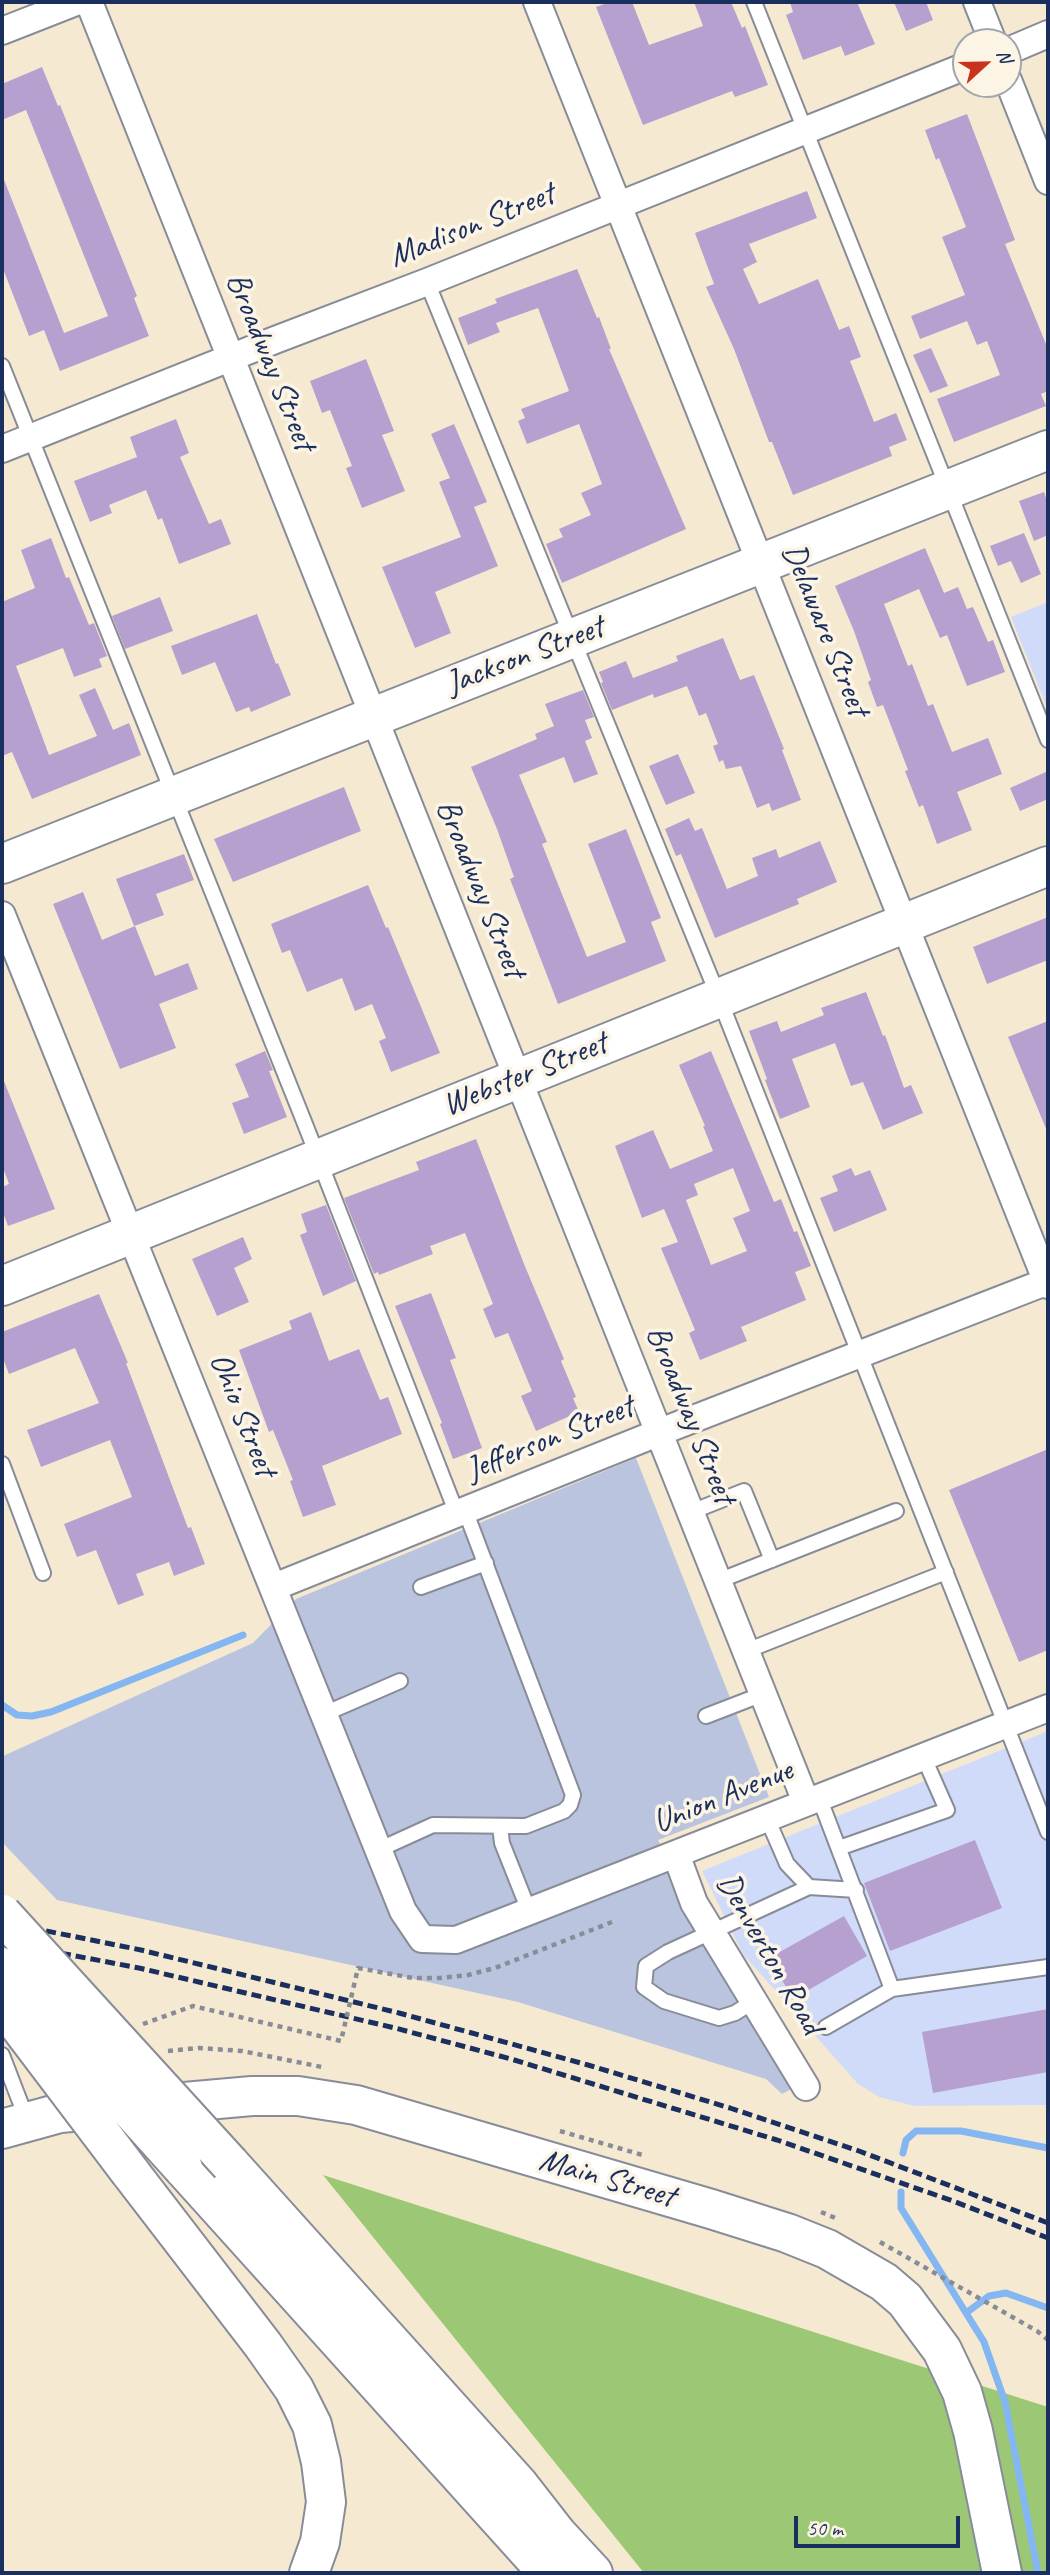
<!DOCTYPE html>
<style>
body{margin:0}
#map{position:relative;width:1050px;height:2575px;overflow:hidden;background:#f5ead1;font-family:Caveat,sans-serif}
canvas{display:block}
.frame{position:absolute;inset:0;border:4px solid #1b2f5e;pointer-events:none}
.north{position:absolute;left:952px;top:28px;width:70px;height:70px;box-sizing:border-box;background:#fcf5e5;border:2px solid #a2a6af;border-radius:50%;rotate:68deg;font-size:19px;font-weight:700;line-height:28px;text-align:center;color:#1b2f5e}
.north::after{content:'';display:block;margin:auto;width:24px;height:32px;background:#c8321e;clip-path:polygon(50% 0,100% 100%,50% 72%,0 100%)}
.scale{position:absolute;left:794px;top:2516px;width:166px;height:32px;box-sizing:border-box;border:4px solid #1b2f5e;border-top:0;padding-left:9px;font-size:21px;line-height:24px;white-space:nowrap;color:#1b2f5e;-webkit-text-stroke:5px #fcf5e5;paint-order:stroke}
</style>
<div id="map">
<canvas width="1050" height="2575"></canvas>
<div class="frame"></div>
<div class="north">N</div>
<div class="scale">50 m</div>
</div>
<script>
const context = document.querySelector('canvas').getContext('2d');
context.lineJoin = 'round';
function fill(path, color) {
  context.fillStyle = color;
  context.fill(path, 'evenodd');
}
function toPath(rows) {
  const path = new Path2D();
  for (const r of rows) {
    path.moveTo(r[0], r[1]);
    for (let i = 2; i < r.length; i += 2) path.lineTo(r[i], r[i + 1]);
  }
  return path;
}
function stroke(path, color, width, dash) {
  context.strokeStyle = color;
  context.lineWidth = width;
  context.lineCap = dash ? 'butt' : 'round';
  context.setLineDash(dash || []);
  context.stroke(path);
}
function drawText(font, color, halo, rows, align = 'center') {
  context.font = font + ' Caveat,sans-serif';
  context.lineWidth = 7;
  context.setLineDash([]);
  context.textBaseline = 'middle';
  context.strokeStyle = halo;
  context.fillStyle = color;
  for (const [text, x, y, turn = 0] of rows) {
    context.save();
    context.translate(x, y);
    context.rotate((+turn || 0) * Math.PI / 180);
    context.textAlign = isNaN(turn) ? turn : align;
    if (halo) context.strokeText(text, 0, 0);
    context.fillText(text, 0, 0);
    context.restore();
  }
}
const built = toPath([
 [1048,602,1048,710,1011,617],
 [1048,1731,1048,2105,915,2106,879,2097,858,2084,743,1954,702,1871]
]);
const industrial = toPath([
 [636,1458,769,1797,658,1840,691,1910,806,2081,782,2094,766,2079,518,2002,57,1900,2,1842,3,1756,253,1643,296,1599]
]);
const green = toPath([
 [323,2175,1048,2407,1048,2573,644,2573]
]);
const stream = toPath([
 [2,1705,17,1715,32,1716,51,1712,243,1635],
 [903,2153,906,2140,916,2131,961,2131,1048,2148],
 [901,2192,901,2208,984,2342,1005,2402,1038,2573],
 [966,2313,989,2296,1006,2293,1048,2308]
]);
const building = toPath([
 [610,2,632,2,649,45,703,26,694,2,731,2,742,28,745,26,768,85,735,97,732,91,643,125,596,7],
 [790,2,857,2,875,44,845,56,841,46,803,60,786,15,793,12],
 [894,2,926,2,933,20,906,31],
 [42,67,58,106,60,105,137,296,134,298,149,336,60,371,44,330,29,336,2,266,3,177,64,333,108,316,26,110,2,120,2,84],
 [967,114,1015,240,1005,244,1048,349,1048,391,1041,394,1046,406,954,442,937,399,1000,375,987,341,977,345,967,321,920,339,911,316,965,295,942,237,966,227,939,158,936,160,925,130],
 [807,191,817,218,749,244,757,262,743,269,759,304,818,279,839,330,849,326,861,357,850,361,874,422,896,413,907,440,889,447,892,456,793,495,772,442,769,442,734,349,706,287,714,284,695,233],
 [577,269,597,318,599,317,611,349,609,349,686,529,562,583,546,544,563,537,559,529,591,515,581,493,602,484,579,424,527,444,518,421,525,418,521,409,569,391,538,308,496,323,500,332,468,345,458,318,497,303,495,299],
 [931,348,948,386,930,393,913,355],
 [366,359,394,431,382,435,405,491,362,508,346,468,352,466,330,410,322,413,310,381],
 [176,419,189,453,180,457,209,524,221,519,231,544,179,564,162,518,158,520,146,490,109,505,112,513,90,522,74,481,137,457,130,437],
 [454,424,487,502,474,507,498,566,435,592,451,633,415,648,382,567,461,537,439,482,450,478,431,434],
 [1044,492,1048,504,1048,535,1034,541,1019,501],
 [1024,533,1041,574,1021,583,1011,561,998,566,990,546],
 [51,538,66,578,69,577,89,625,94,623,107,656,99,659,102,667,74,677,63,648,16,666,49,755,97,736,79,695,95,688,113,730,129,723,141,755,32,799,12,752,2,756,2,602,35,588,21,550],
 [925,548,944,593,958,587,967,609,973,607,988,642,993,640,1005,672,967,686,947,635,940,638,919,589,884,604,908,666,912,664,928,706,933,704,952,752,988,738,1002,774,957,792,972,830,937,844,923,805,919,807,905,771,908,770,883,705,877,707,868,682,871,680,854,631,835,586],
 [160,597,173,631,125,649,112,616],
 [257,614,276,664,278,663,291,695,251,712,249,707,236,712,215,662,182,675,171,646],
 [723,638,740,680,754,675,784,749,782,750,801,800,772,811,769,803,757,808,741,766,726,769,723,760,719,762,713,746,718,744,706,713,699,716,687,686,654,698,653,694,612,710,601,683,603,682,599,672,626,661,633,678,678,661,676,656],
 [583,690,594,717,585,720,592,738,585,741,598,774,574,783,564,757,519,775,547,842,542,844,587,957,626,942,588,844,626,829,661,918,651,922,666,961,558,1004,510,879,514,877,497,829,471,767,537,739,535,734,554,726,545,704],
 [678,754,695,793,666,805,649,766],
 [1048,771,1048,799,1020,811,1010,788],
 [344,787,361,831,233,882,214,839],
 [689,818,695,831,702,828,727,889,758,876,752,858,776,849,779,858,820,841,837,882,797,899,799,904,715,938,681,854,676,856,665,829],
 [184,854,194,880,156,894,164,915,134,926,116,879],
 [368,885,386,928,388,927,440,1053,391,1072,379,1041,386,1038,372,1004,355,1011,342,978,307,992,290,950,282,953,271,924],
 [83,892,102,940,135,926,155,976,188,963,198,989,159,1004,176,1048,120,1069,53,904],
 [1048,917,1048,960,987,984,973,947],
 [866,992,883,1036,885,1035,904,1088,911,1085,923,1113,883,1130,863,1082,851,1086,835,1043,792,1059,810,1107,780,1119,765,1080,767,1079,749,1031,777,1021,781,1032,824,1015,821,1008],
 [1048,1021,1048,1131,1047,1131,1008,1037],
 [265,1051,273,1070,269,1071,287,1117,244,1134,232,1103,249,1097,235,1064],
 [711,1051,774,1202,781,1199,794,1232,797,1231,811,1266,795,1272,806,1300,741,1327,747,1341,700,1360,689,1333,695,1330,661,1248,678,1242,664,1209,642,1218,615,1146,653,1130,670,1169,713,1151,703,1126,705,1126,679,1065],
 [733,1168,750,1211,733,1218,747,1251,711,1265,686,1200,698,1195,694,1184],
 [2,1076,55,1209,8,1226,2,1210,2,1187,9,1184,2,1165],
 [476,1139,524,1264,564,1359,561,1361,576,1397,573,1398,579,1412,536,1431,521,1396,532,1391,508,1333,495,1338,483,1309,493,1304,465,1233,430,1246,433,1254,379,1275,378,1272,374,1274,344,1198,419,1170,416,1162],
 [851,1168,855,1176,870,1170,887,1210,834,1232,820,1198,838,1191,832,1176],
 [326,1205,356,1281,323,1296,300,1235,307,1232,301,1214],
 [243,1237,252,1259,234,1268,249,1302,217,1316,192,1259],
 [431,1293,456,1358,450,1360,482,1448,453,1459,440,1424,442,1423,395,1306],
 [99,1294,128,1363,126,1363,188,1528,191,1527,205,1564,174,1576,169,1562,136,1574,144,1595,118,1605,96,1550,77,1557,64,1524,132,1497,110,1440,41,1467,27,1430,99,1403,75,1348,9,1374,2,1356,2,1332],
 [311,1312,329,1361,359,1349,380,1400,388,1397,402,1434,322,1466,336,1505,303,1517,290,1481,293,1480,273,1430,269,1432,239,1350,292,1329,289,1321],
 [1048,1449,1048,1650,1019,1662,949,1490],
 [975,1840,1002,1908,890,1951,864,1883],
 [844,1916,867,1956,793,1999,769,1958],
 [1048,2009,1048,2072,933,2093,922,2032]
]);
const path = toPath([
 [168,2051,199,2048,242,2051,322,2067],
 [560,2131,646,2156],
 [821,2212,838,2219],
 [880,2242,1037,2331,1048,2340]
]);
const lane = toPath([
 [754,2,1048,740],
 [427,282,719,998,1048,1832],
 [2,366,305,1124,457,1514],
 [2,1464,43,1573],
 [691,1512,744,1491,772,1560],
 [718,1581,896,1511],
 [421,1587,486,1563],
 [746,1651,946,1572],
 [324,1714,400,1681],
 [706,1716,763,1694],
 [819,1797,892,1989,1048,1967],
 [767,1818,787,1864,809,1887],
 [500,1826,502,1843,529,1911],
 [839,1848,947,1810,924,1758],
 [378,1850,433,1825,526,1826,564,1811,570,1805,573,1795,465,1510],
 [754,2001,735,2013,719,2018,664,2001,644,1987,646,1966,668,1952,809,1887,856,1890],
 [826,2027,892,1989],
 [2,2055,27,2120]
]);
const street = toPath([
 [89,2,806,1802],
 [537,2,1048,1285],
 [977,2,993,42],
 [2,31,76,2],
 [1008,51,1048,34],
 [1008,80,1048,181],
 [2,449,275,340,427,282,966,66],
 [2,915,403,1911,422,1939,456,1940,1048,1708],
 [274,1587,660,1432,1048,1281],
 [676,1854,694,1903,806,2087]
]);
const secondary = toPath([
 [2,864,1048,450],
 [2,1286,1048,866],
 [2,2129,60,2113,252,2096,298,2096,356,2105,711,2209,787,2233,827,2249,884,2282,905,2300,942,2350,962,2392,973,2431,1002,2573]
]);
const highway = toPath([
 [230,2164,518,2484,557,2534,593,2573],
 [183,2168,548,2573],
 [130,2172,263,2345,294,2389,312,2425,321,2462,326,2502,320,2542,309,2573]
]);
const rail = toPath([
 [2,1922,141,1950,399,2013,588,2065,730,2108,859,2151,1048,2223],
 [2,1942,139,1968,395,2028,511,2059,777,2140,953,2201,1048,2238]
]);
const pathBridge = toPath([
 [143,2024,193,2006,341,2041,358,1968,413,1978,440,1978,468,1975,495,1968,612,1922]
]);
const highwayBridge = toPath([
 [2,1914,230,2164],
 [2,1967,183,2168],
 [2,2003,130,2172]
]);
const streetNames = [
 ["Madison Street",472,226,-22],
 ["Broadway Street",270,362,68],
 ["Delaware Street",825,630,68],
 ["Jackson Street",525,656,-21],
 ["Broadway Street",480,889,68],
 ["Webster Street",525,1075,-22],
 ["Ohio Street",242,1415,68],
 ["Broadway Street",690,1415,68],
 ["Jefferson Street",550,1439,-22],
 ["Union Avenue",723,1797,-22],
 ["Denverton Road",769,1954,60],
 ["Main Street",607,2179,16]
];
fill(built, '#d0daf9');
fill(industrial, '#bac4de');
fill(green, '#9cc875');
stroke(stream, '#84b6f1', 7);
fill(building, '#b5a0d0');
stroke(lane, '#888c98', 18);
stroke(street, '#888c98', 30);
stroke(secondary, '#888c98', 42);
stroke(highway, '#888c98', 42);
stroke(path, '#888c98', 4.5, [5, 5]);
stroke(lane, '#fff', 14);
stroke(street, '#fff', 26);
stroke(secondary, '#fff', 38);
stroke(highway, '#fff', 38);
stroke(rail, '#1b2f5e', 5, [10, 5]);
stroke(highwayBridge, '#888c98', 42, []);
stroke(pathBridge, '#888c98', 4.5, [5, 5]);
stroke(highwayBridge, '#fff', 38);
drawText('33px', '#1b2f5e', '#fcf5e5', streetNames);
</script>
